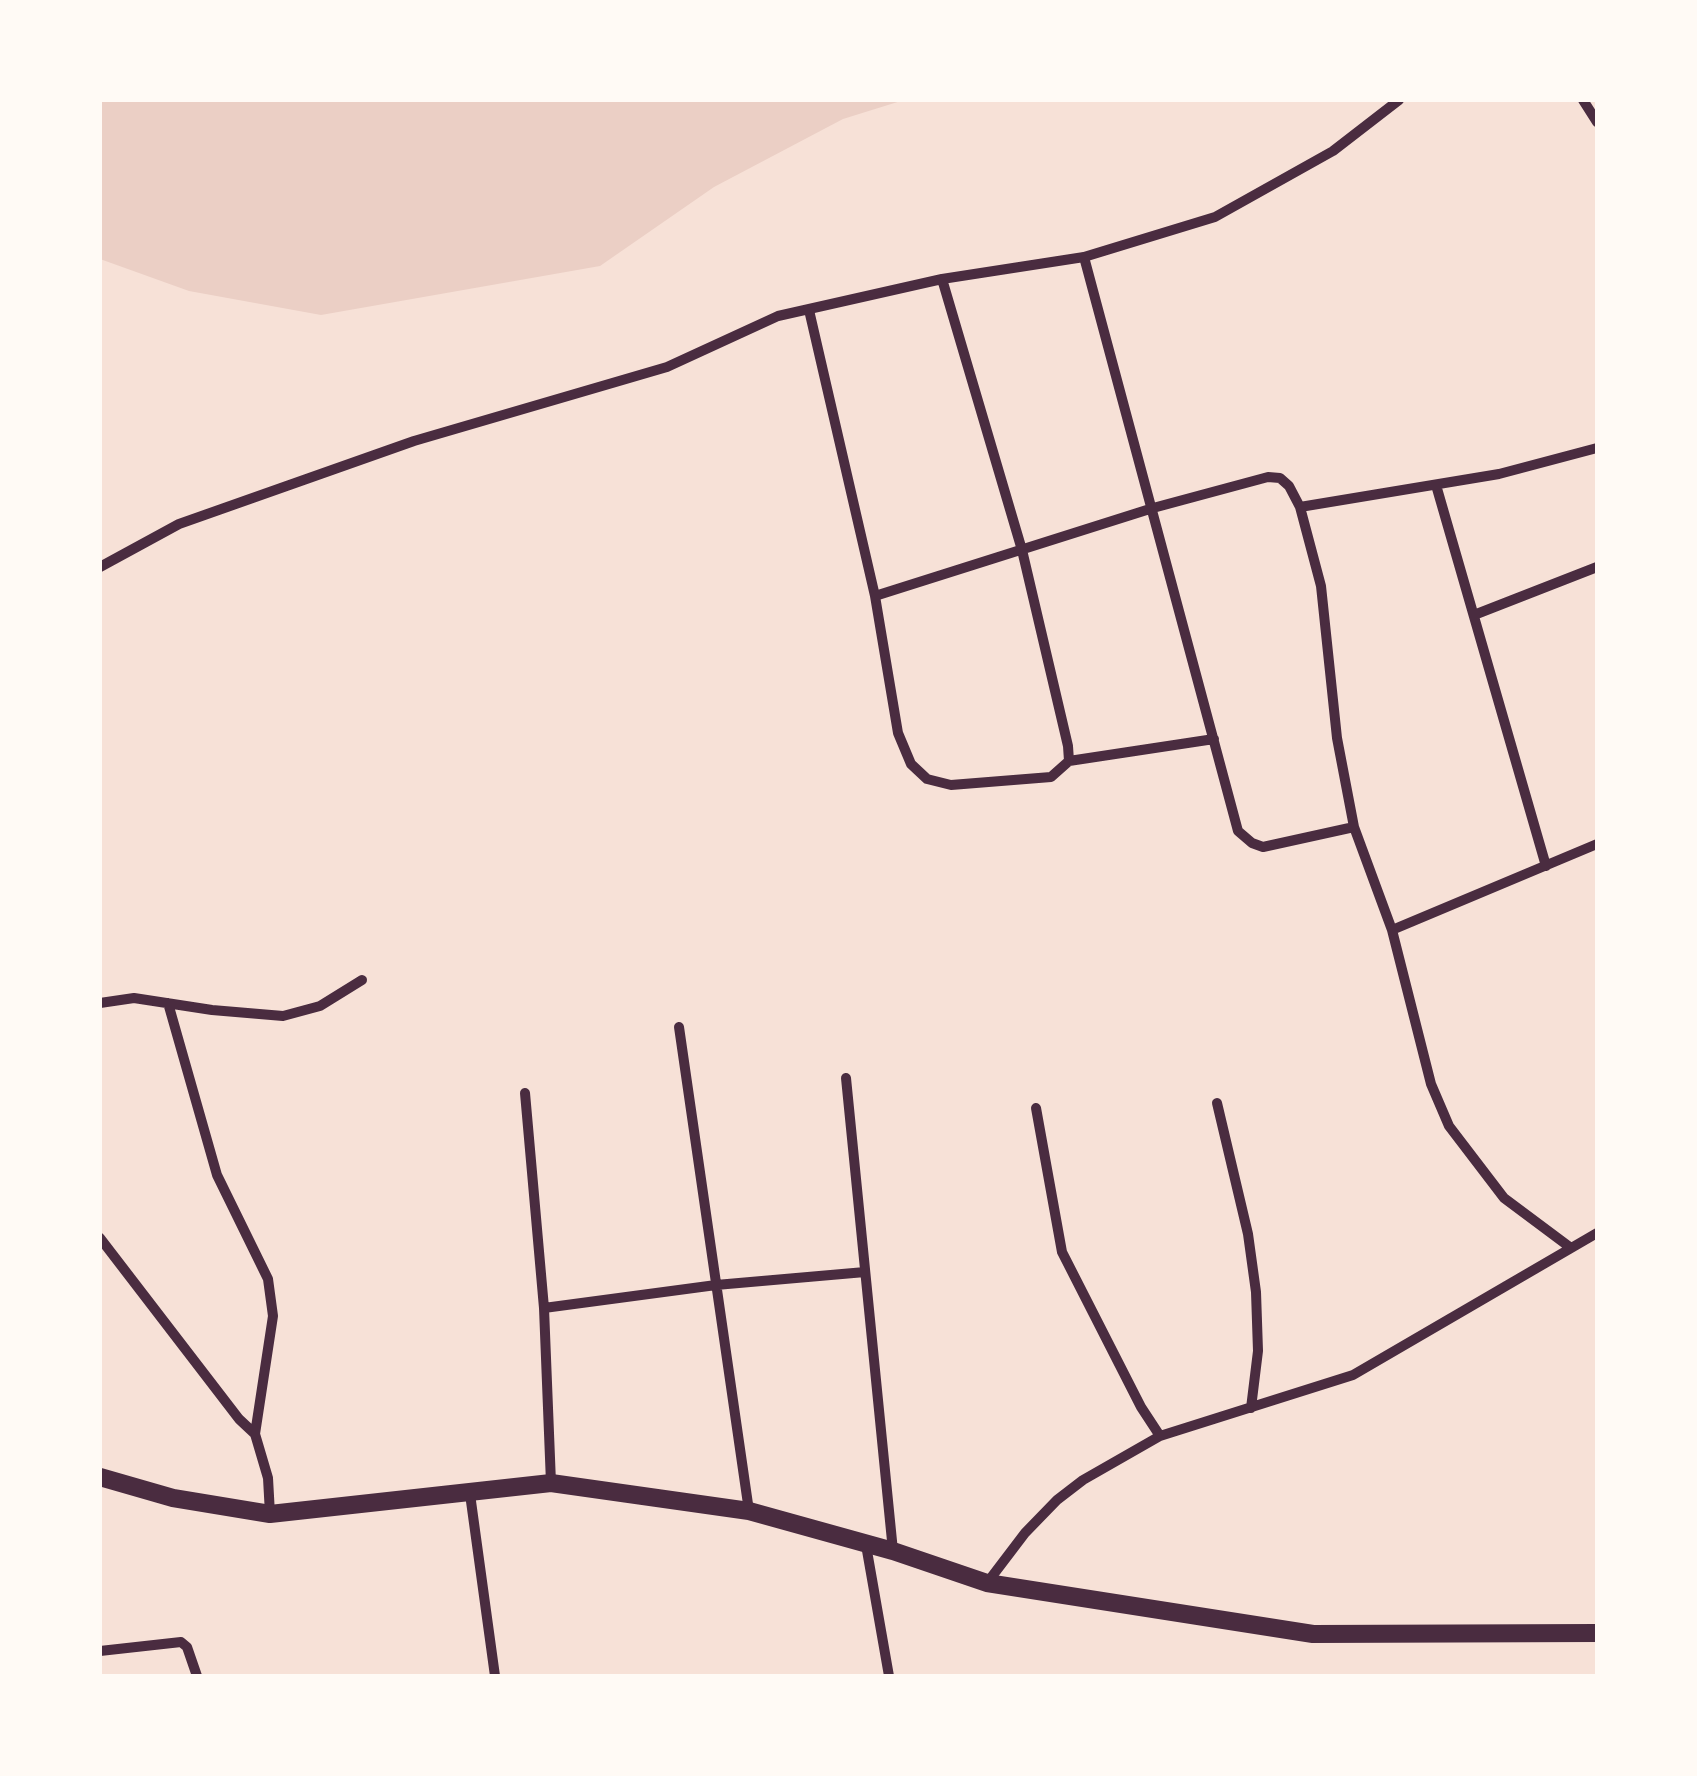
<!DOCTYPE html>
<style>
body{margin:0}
#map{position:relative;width:1697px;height:1776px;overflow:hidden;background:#f7e1d7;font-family:"Titillium Web",sans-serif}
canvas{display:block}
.frame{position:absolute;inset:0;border:102px solid #fffaf5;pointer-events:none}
</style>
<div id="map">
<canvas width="1697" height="1776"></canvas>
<div class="frame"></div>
</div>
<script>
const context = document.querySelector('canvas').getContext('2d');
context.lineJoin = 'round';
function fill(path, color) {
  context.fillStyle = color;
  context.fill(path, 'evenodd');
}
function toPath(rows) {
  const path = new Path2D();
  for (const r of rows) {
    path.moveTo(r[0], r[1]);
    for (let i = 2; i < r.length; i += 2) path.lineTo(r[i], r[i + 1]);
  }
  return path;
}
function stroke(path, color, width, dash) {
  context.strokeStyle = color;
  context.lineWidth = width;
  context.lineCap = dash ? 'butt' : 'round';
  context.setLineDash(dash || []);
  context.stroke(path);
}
const green = toPath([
 [100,100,904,100,843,119,714,187,600,266,321,315,189,291,100,259]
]);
const minor = toPath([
 [1583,100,1597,122],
 [1084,257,1238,831,1252,843,1263,847,1354,827],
 [809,310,875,596,898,733,911,764,927,779,951,785,1051,777,1069,761,1068,746,1022,550,942,279],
 [1436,485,1546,866],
 [1300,507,1499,474,1597,448],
 [100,567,179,524,414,441,667,367,778,316,942,279,1084,257,1215,217,1333,151,1399,100],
 [875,596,1153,508,1268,477,1280,478,1289,486,1300,507,1321,586,1337,738,1354,827,1392,930,1431,1084,1449,1126,1504,1198,1571,1248],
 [1474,615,1597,567],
 [1069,761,1214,739],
 [1392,930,1597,844],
 [100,1003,134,998,212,1010,283,1016,320,1006,362,980],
 [168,1003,217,1175,268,1279,273,1316,255,1434],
 [679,1027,749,1511],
 [846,1078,893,1551],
 [525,1093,544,1308,551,1483],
 [1217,1103,1248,1234,1256,1292,1258,1351,1251,1408],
 [1036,1108,1062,1252,1141,1407,1160,1436],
 [100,1238,239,1419,255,1434,268,1478,270,1514],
 [544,1308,716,1285,865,1272],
 [470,1494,495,1676],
 [866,1545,889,1676],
 [987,1583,1025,1533,1057,1500,1083,1480,1160,1436,1353,1375,1597,1233],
 [100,1651,181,1642,187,1647,197,1676]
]);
const tertiary = toPath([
 [100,1477,173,1498,270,1514,551,1483,749,1511,893,1551,987,1583,1313,1634,1597,1633]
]);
fill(green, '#ebcfc5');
stroke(minor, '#4a2c40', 10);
stroke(tertiary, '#4a2c40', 18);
</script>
